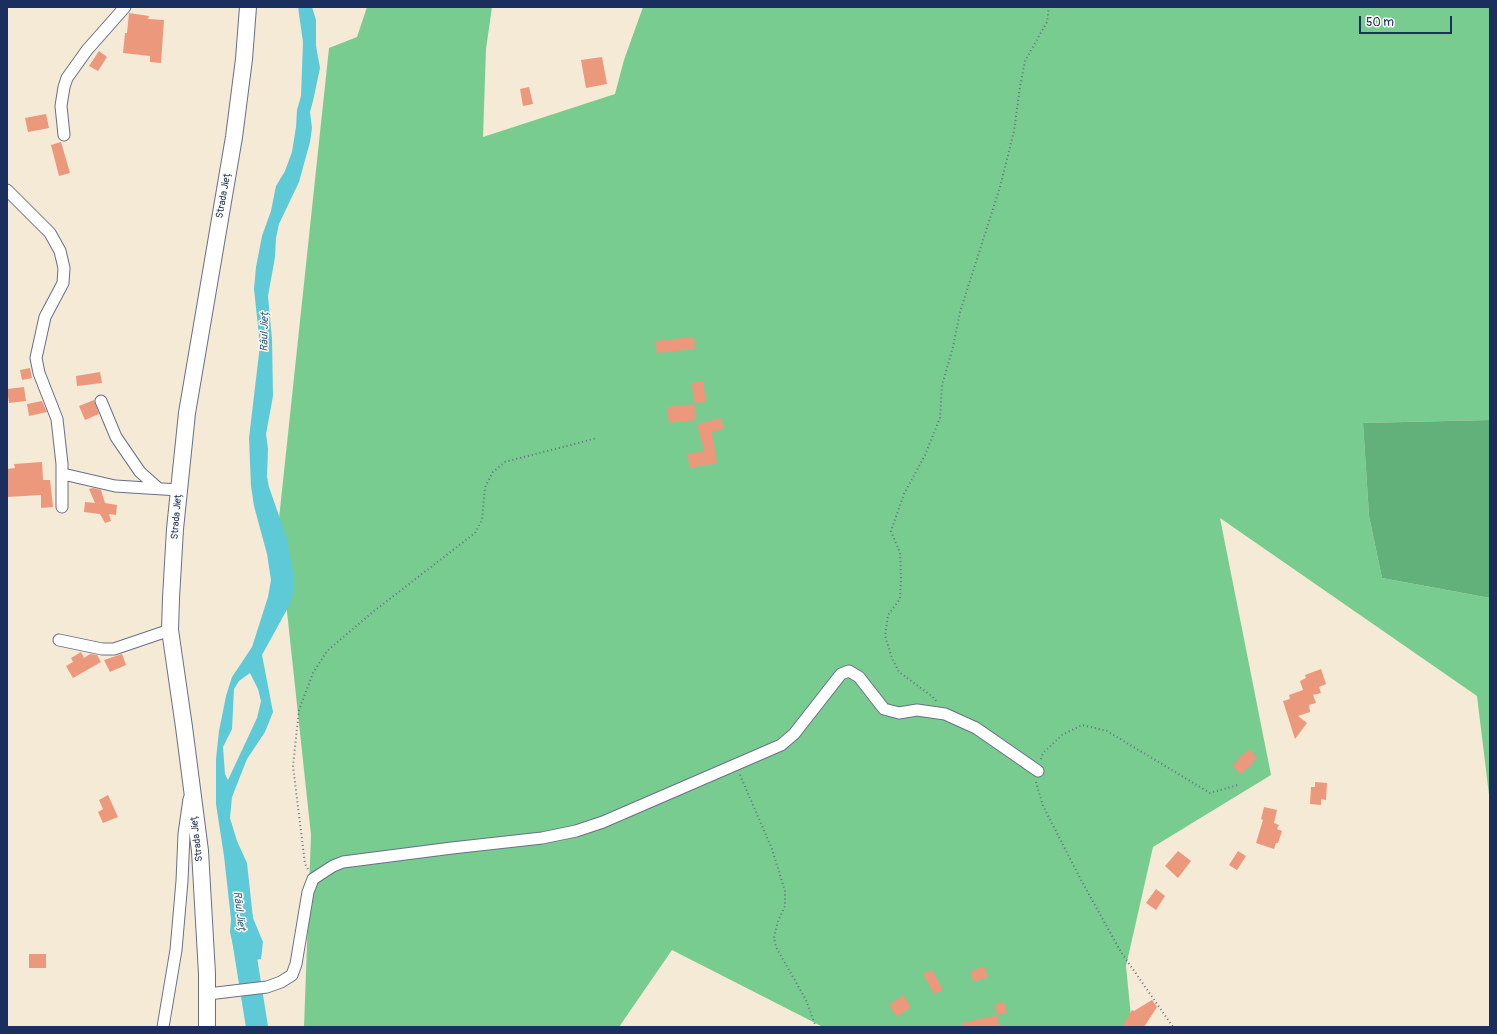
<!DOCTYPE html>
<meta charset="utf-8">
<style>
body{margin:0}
#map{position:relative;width:1497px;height:1034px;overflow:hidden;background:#f5ead5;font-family:Pangolin,sans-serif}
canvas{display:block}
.frame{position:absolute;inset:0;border:8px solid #1b2f5e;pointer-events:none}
.scale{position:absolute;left:1359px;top:16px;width:93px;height:18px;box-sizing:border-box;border:2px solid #1b2f5e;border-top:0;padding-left:5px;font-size:12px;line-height:14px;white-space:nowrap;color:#1b2f5e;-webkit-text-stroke:3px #fdfcf7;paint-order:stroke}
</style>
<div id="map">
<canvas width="1497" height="1034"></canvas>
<div class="frame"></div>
<div class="scale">50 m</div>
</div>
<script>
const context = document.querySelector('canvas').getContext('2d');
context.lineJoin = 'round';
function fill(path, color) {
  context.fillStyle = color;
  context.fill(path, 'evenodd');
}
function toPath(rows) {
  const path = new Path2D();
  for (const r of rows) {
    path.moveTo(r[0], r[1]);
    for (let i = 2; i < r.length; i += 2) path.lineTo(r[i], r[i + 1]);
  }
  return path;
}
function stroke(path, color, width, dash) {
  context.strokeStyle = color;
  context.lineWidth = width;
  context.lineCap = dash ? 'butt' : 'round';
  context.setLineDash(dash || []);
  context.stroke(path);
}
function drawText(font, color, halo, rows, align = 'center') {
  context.font = font + ' Pangolin,sans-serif';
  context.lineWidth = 3;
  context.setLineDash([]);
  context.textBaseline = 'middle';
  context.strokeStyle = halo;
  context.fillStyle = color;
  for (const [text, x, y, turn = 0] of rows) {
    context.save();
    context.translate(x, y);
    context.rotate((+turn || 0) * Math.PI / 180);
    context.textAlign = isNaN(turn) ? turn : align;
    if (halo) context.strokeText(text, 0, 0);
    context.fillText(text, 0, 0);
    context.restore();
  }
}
const green = toPath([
 [367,7,492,7,486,49,483,137,615,94,624,60,643,7,1490,7,1490,420,1363,423,1369,516,1382,578,1490,598,1490,803,1477,696,1220,518,1271,775,1153,847,1126,966,1132,1027,823,1027,672,950,619,1027,304,1027,311,835,278,528,329,48,357,37]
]);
const forest = toPath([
 [1490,420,1490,598,1382,578,1369,516,1363,423]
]);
const water = toPath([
 [298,7,312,7,316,20,316,46,320,68,313,101,310,112,312,128,310,142,299,182,279,224,276,238,275,257,268,296,272,339,273,396,266,434,268,449,267,477,269,487,287,539,294,578,293,592,290,604,262,655,273,712,265,732,247,759,232,797,230,818,237,841,247,863,253,918,263,942,261,959,237,963,230,932,231,919,224,856,216,804,216,759,219,731,226,696,232,677,252,647,268,597,271,580,267,554,254,506,251,486,249,438,260,345,254,289,256,267,262,236,271,211,276,186,285,171,292,152,296,127,297,110,301,96,303,42],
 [250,673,258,689,261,701,257,718,228,780,225,774,223,747,232,729,234,689,239,681]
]);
const river = toPath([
 [242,933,257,1027]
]);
const building = toPath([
 [129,13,149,16,148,19,164,20,161,63,150,62,150,56,123,53,125,33,127,33],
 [99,51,107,57,98,71,89,66],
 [602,57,607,84,586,88,581,60],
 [529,87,533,104,523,106,520,89],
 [46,114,49,128,28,132,25,118],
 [61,142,70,173,59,176,51,145],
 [694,337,695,349,657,353,655,341],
 [30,368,32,378,22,380,20,370],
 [100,372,102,383,77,386,76,376],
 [703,381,706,402,695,403,691,383],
 [24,387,26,401,9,403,7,389],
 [94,400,99,414,85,420,79,406],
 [42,401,47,412,29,416,27,404],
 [694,404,696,420,669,423,667,407],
 [721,418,724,429,712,432,717,463,690,468,687,454,704,451,697,424],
 [42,462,43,480,50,480,53,507,41,508,41,495,7,497,7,469,15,468,14,464],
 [93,488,101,490,105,503,117,505,116,515,109,514,111,521,105,523,100,514,84,512,85,502,95,503,89,489],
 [81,652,84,658,90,654,97,655,101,662,73,678,66,666,73,662,71,658],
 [122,654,126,665,110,672,104,660],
 [1321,669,1326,684,1319,687,1321,693,1313,695,1316,703,1309,705,1310,712,1298,716,1307,723,1295,739,1283,701,1290,699,1289,695,1303,690,1300,681,1306,678,1305,675],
 [1250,749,1257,758,1252,762,1253,764,1240,774,1232,765,1238,761,1237,759],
 [1315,782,1327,783,1326,800,1321,799,1321,805,1310,804,1311,787,1315,787],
 [108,795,118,817,103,823,98,812,103,809,99,800],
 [1264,807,1277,810,1274,823,1279,825,1277,829,1282,831,1278,843,1276,843,1274,849,1256,843,1263,820,1261,819],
 [1178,851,1191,861,1178,878,1165,866],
 [1238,851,1246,856,1237,870,1229,865],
 [1156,889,1165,896,1156,910,1146,903],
 [29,954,46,954,46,968,29,968],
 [984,966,988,977,974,982,970,972],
 [932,970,943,990,934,994,923,974],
 [903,995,911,1007,897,1017,889,1005],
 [1152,1000,1157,1007,1144,1027,1122,1027,1132,1010,1134,1011],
 [1004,1002,1007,1013,997,1015,995,1004],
 [997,1015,1000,1027,962,1027,962,1023]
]);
const path = toPath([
 [936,701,933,697,899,672,892,658,885,636,888,615,900,599,901,578,900,553,891,531,904,494,925,455,940,418,942,385,953,347,960,312,1000,187,1014,131,1020,87,1025,61,1047,22,1049,7],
 [1041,759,1043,753,1062,735,1082,725,1107,731,1210,793,1238,785],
 [740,775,772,849,785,891,785,906,778,921,774,938,776,947,806,1000,816,1027],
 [1036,782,1043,806,1081,880,1121,952,1173,1027],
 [308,869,305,864,293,766,299,710,313,673,327,651,374,611,475,533,482,520,485,487,493,472,505,462,597,438]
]);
const minor = toPath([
 [64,135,61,106,64,87,67,78,87,50,125,7],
 [7,190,50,233,60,251,64,268,63,283,45,317,36,358,39,373,57,419,62,464,62,507],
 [101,401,116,437,140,472,158,488],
 [63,474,115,486,179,490],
 [59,640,102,649,114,649,170,630],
 [208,994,267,987,281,982,292,975,296,964,308,892,313,879,333,866,343,862,452,848,542,838,576,831,603,822,781,745,794,734,841,674,849,671,859,677,884,709,899,713,917,710,945,714,976,728,1038,771],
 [163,1027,176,950,182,881,184,834,189,799]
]);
const secondary = toPath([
 [207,1027,207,974,200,851,184,727,170,630,171,598,175,529,187,413,234,137,244,59,248,7]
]);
const streetNames = [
 ["Strada Jieț",224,195,-80],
 ["Strada Jieț",177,516,-85],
 ["Strada Jieț",197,838,-97]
];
const waterNames = [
 ["Râul Jieț",265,331,-89],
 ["Râul Jieț",239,912,83]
];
fill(green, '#79cc8f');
fill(forest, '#62b07a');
fill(water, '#5ec9d7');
stroke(river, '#5ec9d7', 22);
fill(building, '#ec987d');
stroke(minor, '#677088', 13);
stroke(secondary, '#677088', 18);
stroke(path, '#677088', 2, [1, 3]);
stroke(minor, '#fff', 11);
stroke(secondary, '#fff', 16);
drawText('10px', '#1b2f5e', '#fdfcf7', streetNames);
drawText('italic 11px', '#2f5d82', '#fdfcf7', waterNames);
</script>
